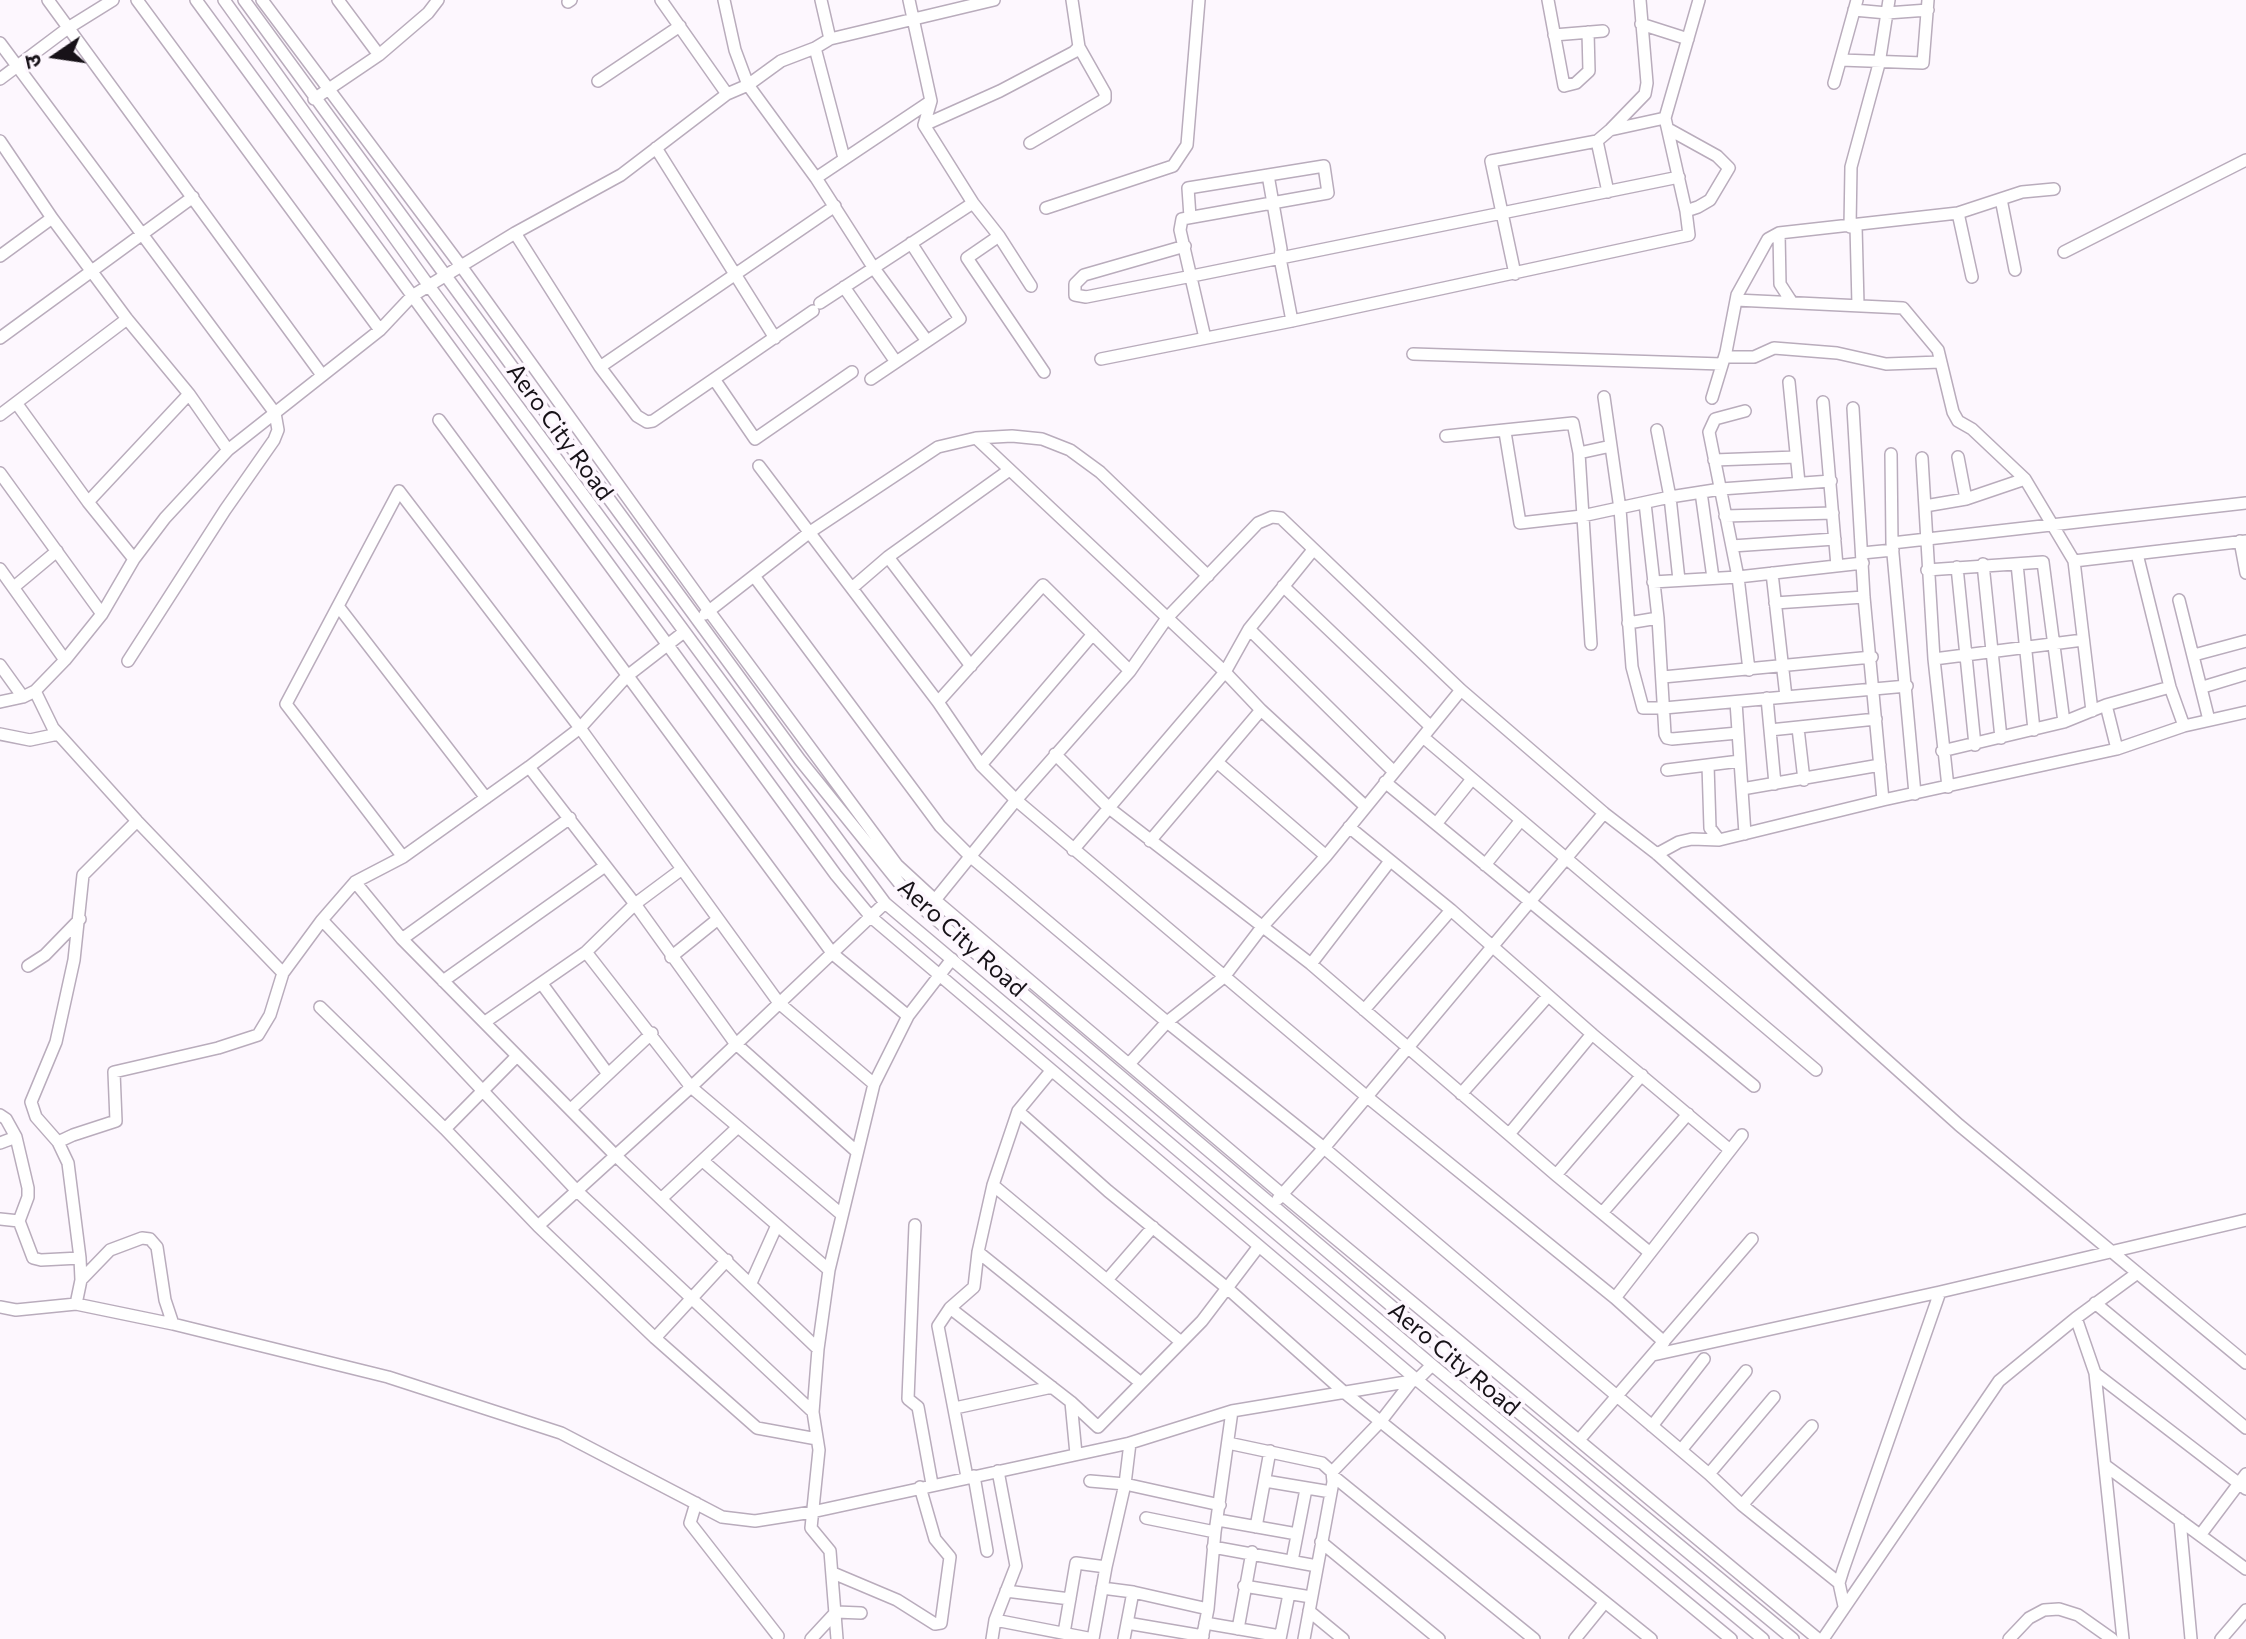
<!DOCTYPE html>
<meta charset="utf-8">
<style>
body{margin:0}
#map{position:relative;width:2246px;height:1639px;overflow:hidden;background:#fdf7fe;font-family:Commissioner,"Noto Sans Devanagari",sans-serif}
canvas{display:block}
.north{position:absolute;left:16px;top:16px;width:80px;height:80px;-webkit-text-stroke:6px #fdf7fe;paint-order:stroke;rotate:257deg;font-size:22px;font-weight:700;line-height:32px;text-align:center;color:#171218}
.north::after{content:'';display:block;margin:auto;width:28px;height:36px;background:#171218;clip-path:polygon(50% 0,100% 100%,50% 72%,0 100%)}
</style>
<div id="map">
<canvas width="2246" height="1639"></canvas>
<div class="north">उ</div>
</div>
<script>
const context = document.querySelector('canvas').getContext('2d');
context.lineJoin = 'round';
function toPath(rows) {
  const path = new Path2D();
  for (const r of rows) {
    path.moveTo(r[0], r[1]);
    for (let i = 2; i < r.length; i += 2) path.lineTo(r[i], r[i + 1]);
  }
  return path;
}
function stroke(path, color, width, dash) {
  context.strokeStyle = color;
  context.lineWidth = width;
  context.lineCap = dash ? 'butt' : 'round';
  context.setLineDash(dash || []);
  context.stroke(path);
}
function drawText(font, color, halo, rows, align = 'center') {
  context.font = font + ' Commissioner,sans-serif';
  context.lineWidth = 8;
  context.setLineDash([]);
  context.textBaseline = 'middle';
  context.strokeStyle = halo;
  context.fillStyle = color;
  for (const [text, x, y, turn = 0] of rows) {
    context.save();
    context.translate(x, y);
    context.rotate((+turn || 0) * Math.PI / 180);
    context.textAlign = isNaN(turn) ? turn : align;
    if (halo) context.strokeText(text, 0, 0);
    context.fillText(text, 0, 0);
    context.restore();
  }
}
const minor = toPath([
 [48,0,322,375],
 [137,0,380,330],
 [196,0,836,875,871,917,1417,1380,1731,1639],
 [224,0,429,286,885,903,1432,1365,1763,1639],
 [244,0,800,760,913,900,1455,1360,1793,1639],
 [262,0,461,266,709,611,897,865,935,900,1283,1195,1818,1639],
 [338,0,379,55],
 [661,0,727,94],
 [724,0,735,50,748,85,816,178,873,267,927,341],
 [821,0,830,39],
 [909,0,931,101,924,125,973,203,999,236,1031,286],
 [1548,0,1564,86,1576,83,1589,71,1588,32],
 [568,2,571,0],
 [1854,10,1887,13,1928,10],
 [1641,24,1688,39],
 [1554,35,1603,31],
 [0,43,275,413,278,430,274,440,225,510,128,661],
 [815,48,844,158],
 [1841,60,1923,63,1928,0],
 [0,79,68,28,113,0],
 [598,81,680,26],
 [1834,83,1857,0],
 [314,99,379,55,428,13,438,0],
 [924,125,1000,91,1074,52,1079,47,1072,0],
 [1611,129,1645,94,1647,83,1640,0],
 [1670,130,1717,156,1729,168,1710,200,1698,207,1686,211],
 [0,141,52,218,127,319,189,394,228,450],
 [1597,141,1608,192],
 [1030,143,1105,99,1105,93,1079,47],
 [656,148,775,338],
 [1268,175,1281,249,1280,258,1292,321],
 [816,178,931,101],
 [2001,199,2015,270],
 [1046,208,1173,166,1187,145,1199,0],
 [1958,213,1972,277],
 [1190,217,1188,188,1324,166,1328,193,1182,219,1180,230,1205,338],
 [1856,226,1858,305],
 [1850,227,1851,167,1879,64,1889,0],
 [515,233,600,367,637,416,647,422,653,421,813,311],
 [1779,233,1780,284,1791,301],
 [999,236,967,258,1044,372],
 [1185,246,1084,275,1075,284,1075,295,1086,297,1192,276,1679,177],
 [2064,252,2246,160],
 [0,256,52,218],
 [1515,274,1491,161,1597,141,1610,130,1665,118,1699,0],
 [844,287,896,362],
 [1736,300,1903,308,1938,350,1953,412,1958,421,1972,429,2025,479,2074,561,2092,711],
 [820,303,973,203],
 [0,338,193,197],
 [1413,354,1722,364],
 [1725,357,1754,357,1774,348,1837,353,1886,364,1940,362],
 [1101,359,1292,321,1689,235,1686,211,1665,118],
 [600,367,835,206],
 [714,379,755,439,852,372],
 [871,379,960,319,911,243],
 [1789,382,1799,483],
 [1604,397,1620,509,1632,667,1643,708,1664,708,1907,686],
 [1712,398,1726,352,1737,295,1768,239,1779,233,1958,213,2022,192,2054,189],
 [1823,402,1837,566],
 [17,404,88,502,134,559],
 [1853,408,1864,597,1883,800],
 [1745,411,1715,419,1709,432,1738,577,1749,670],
 [0,415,127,319],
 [439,420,833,954,908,1016],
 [1657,430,1670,497,1679,580],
 [1505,432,1520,523,1582,516,1670,497,1721,489,1831,481],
 [1446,436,1573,423,1579,453,1591,644],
 [976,438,1012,436,1042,439,1070,450,1100,472,1208,576],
 [1579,453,1611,446],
 [1891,454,1892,543,1915,794],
 [1958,457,1966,499],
 [1922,458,1934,659,1948,787],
 [1714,460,1796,457],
 [759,466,938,702,981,765,1016,800,1366,1096,1615,1298,1664,1342],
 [0,473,102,614],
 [1701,492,1713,578],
 [88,502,189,394],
 [1645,503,1658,618,1665,734,1667,738,1672,739,1738,733],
 [1925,506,1966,499,2025,479],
 [1725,516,1833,513],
 [2240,541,2246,573],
 [1892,543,2246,503],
 [1732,546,1835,539],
 [1862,553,1893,550],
 [2137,554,2170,687,2184,726],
 [888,557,971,666],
 [2074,561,2246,541],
 [1983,564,2001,738],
 [2017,564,2034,730],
 [1957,567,1975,745],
 [0,569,65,660],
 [1927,570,2043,562,2064,722],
 [1772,573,1786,697],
 [754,576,940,826,971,857,1167,1022,1324,1148,1709,1474,1742,1505,1812,1426],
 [1653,582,1738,577,1863,563],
 [1283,586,1431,727],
 [14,587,57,551],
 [852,588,888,557,1008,471],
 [2179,600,2209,720],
 [1775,603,1864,597],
 [338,606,486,798],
 [705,614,810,532,938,447,976,438,1225,672,1261,710,1365,806],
 [1628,623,1658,618],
 [1249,629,1394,772],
 [2194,655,2246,641],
 [1934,659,2083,640],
 [0,665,23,697],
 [1663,677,1872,657],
 [2203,687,2246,674],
 [35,691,53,728,137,821,283,973],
 [1767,698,1775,784],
 [0,702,23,697,35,691,65,660,102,614,134,559,165,518,228,450,380,330,412,296,515,233,621,175,727,94,748,85,781,61,815,48,830,39,994,0],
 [938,702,1043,585,1130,671],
 [1736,702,1745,834],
 [2106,705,2117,749],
 [1798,728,1804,780],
 [1770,730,1876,719],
 [0,734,30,740,58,734],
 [1423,737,1816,1070],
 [1942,751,2064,722,2106,705,2170,687],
 [1055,754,1109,808,1311,964,1556,1175,1649,1252],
 [1217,762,1326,856],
 [981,765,1093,634],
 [1708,765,1710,828,1719,840],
 [529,767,635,904,735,1043,856,1151],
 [1667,770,1740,761],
 [1385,782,1754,1086],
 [1742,789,1880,765],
 [1436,824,1472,779],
 [1349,827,1451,910,1592,1034,1730,1150],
 [1150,841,1261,710],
 [1073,850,1225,672,1249,629,1313,550],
 [1657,854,1679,842,1692,839,1719,840,1883,800,2117,749,2184,726,2246,712],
 [403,857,286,704,399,491,580,728,779,1003,874,1084],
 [1485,865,1521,820],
 [355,882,402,939,614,1154,818,1349],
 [935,900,1016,800,1130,671,1167,618,1258,523,1272,517,1281,518,1461,690,1604,813,1657,854,1959,1125,2246,1363],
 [322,920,577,1191,813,1412],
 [402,939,570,818],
 [586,952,691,1087,841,1214],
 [671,957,718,919],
 [1311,964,1390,861],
 [28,966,45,955,80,919],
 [443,981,605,866],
 [542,984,608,1074],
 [320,1007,445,1129,538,1226,655,1338,757,1428,817,1439],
 [1364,1010,1451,910],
 [485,1022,586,952,635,904,682,869],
 [1129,1064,1167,1022,1224,977,1262,927,1326,856,1461,690],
 [1461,1094,1548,996],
 [571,1109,652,1033],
 [1018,1111,1108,1191,1227,1288,1345,1393,1651,1639],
 [0,1115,6,1119,16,1137,28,1188,28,1197,19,1221],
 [445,1129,517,1056],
 [1510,1133,1592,1034],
 [58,1142,73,1135,116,1121,114,1072,218,1048,258,1035,270,1015,283,973,322,920,355,882,403,857,529,767,580,728,626,677,684,632],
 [0,1143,16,1137],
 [703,1161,829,1270],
 [1556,1175,1642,1075],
 [993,1185,1181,1342],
 [662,1198,738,1127],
 [1278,1199,1324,1148,1604,813],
 [1602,1213,1688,1114],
 [0,1219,19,1221,33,1258,41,1260,80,1258],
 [915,1225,908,1399,918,1407,932,1484],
 [538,1226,691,1087,885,903],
 [978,1252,1141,1383],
 [81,1280,110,1250,142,1238,150,1239,157,1247,165,1300,173,1324],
 [1107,1280,1153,1227],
 [751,1283,777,1225],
 [1615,1298,1742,1135],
 [2095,1303,2246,1428],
 [76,1304,81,1280,80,1258,68,1163,58,1142,36,1117,31,1102,56,1042,74,960,83,875,137,821],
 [0,1307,16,1310,76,1304,173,1324,388,1377,561,1433,722,1517,755,1521,812,1512,1130,1443,1232,1411,1412,1381],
 [950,1308,1071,1402,1098,1427,1202,1321,1259,1246],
 [655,1338,727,1260],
 [1653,1355,1940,1292,2246,1220],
 [2095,1373,2246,1489],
 [1071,1402,1076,1454],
 [955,1408,1052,1387],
 [1652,1426,1704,1359],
 [1579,1440,1752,1239],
 [1228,1443,1322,1463,1332,1472,1333,1482,1304,1639],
 [1681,1450,1746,1371],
 [2106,1466,2246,1569],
 [1332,1472,1381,1421,1412,1381,1417,1380,1432,1365],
 [1709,1474,1774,1397],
 [974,1476,987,1551],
 [1333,1476,1534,1639],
 [967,1477,938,1326,950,1308,974,1287,978,1252,993,1185,1018,1111,1051,1071],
 [1090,1481,1125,1484,1220,1505],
 [1265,1481,1331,1492],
 [696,1503,690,1523,778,1636],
 [1742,1505,1839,1583],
 [1146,1518,1215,1532],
 [1218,1520,1297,1534],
 [2180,1520,2191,1639],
 [1256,1527,1270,1451],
 [2201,1534,2246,1474],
 [1321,1542,1439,1639],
 [1213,1547,1317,1566],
 [1292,1561,1306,1489],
 [833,1573,897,1600,935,1624,941,1623,950,1557,935,1539,920,1487],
 [1244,1586,1311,1597],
 [1102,1588,1133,1592,1208,1609],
 [1006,1591,1070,1599],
 [1844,1606,1839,1583,1843,1570,1940,1292],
 [1309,1611,1343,1639],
 [995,1620,1093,1639],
 [1127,1623,1203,1636],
 [1205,1623,1280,1636],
 [1238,1629,1252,1552],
 [1064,1633,1076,1563,1106,1567],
 [811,1639,836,1612,861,1613],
 [837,1639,830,1551,811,1528,819,1450,813,1412,818,1349,829,1270,874,1084,908,1016,952,959],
 [992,1639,995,1620,1016,1566,998,1471],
 [1093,1639,1106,1567,1125,1484,1130,1443],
 [1124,1639,1133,1592],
 [1202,1639,1208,1609,1215,1532,1232,1411],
 [1280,1639,1289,1594],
 [1575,1639,1605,1602],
 [1823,1639,1999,1381,2076,1318],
 [2009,1639,2029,1618,2044,1610,2059,1609,2078,1615,2112,1639],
 [2123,1639,2095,1373,2076,1318,2136,1274],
 [2221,1639,2246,1610]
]);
const streetNames = [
 ["Aero City Road",560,432,54],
 ["Aero City Road",962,938,42],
 ["Aero City Road",1454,1359,40]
];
stroke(minor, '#b9acbc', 14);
stroke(minor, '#fff', 11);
drawText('24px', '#171218', '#fdf7fe', streetNames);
</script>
